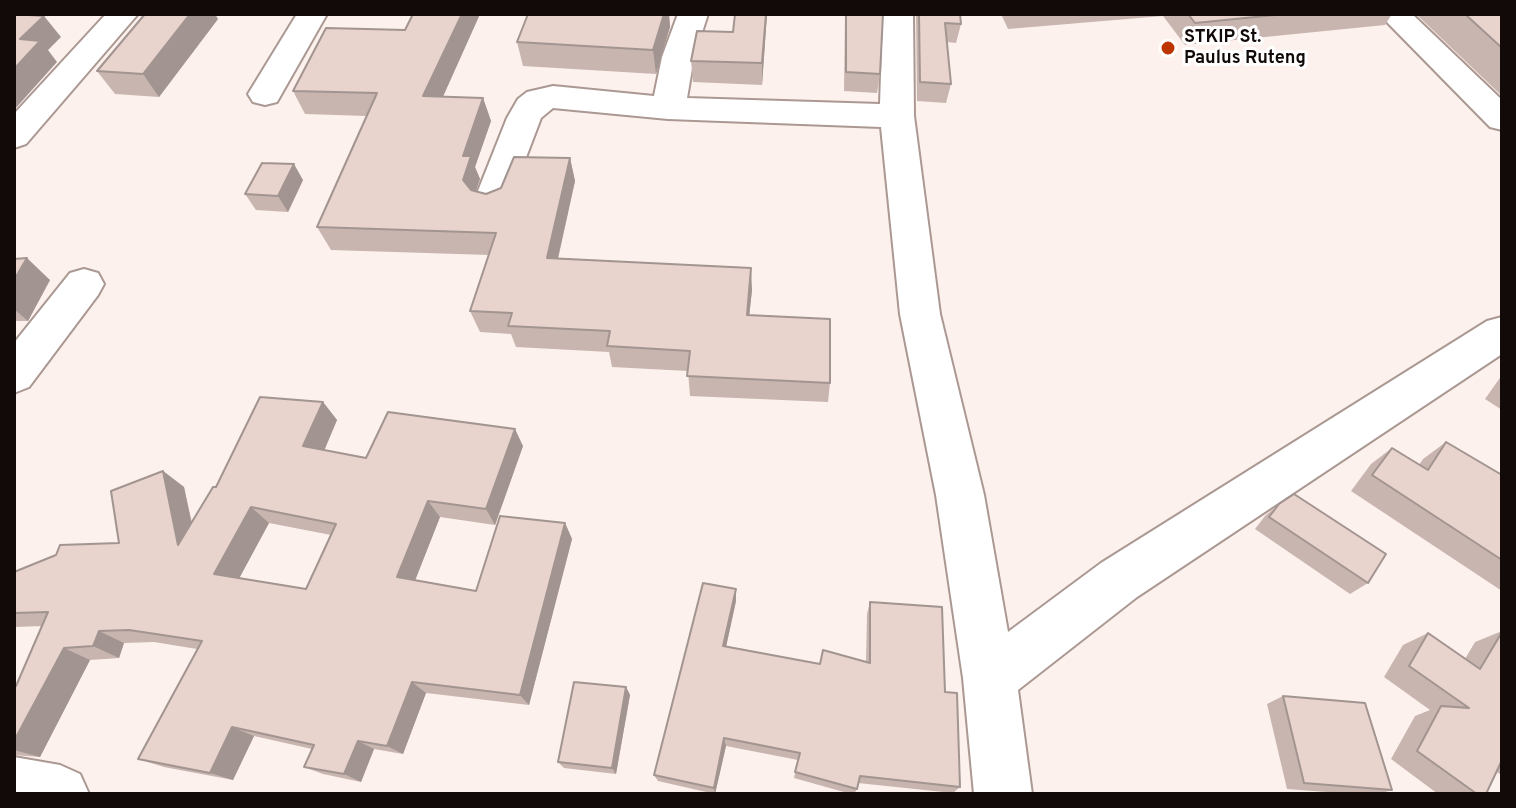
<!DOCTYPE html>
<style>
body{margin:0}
#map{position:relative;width:1516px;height:808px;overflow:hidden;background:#fdf1ed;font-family:Overpass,sans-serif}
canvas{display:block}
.frame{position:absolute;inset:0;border:16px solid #110a08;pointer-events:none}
</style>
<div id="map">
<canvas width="1516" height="808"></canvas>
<div class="frame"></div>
</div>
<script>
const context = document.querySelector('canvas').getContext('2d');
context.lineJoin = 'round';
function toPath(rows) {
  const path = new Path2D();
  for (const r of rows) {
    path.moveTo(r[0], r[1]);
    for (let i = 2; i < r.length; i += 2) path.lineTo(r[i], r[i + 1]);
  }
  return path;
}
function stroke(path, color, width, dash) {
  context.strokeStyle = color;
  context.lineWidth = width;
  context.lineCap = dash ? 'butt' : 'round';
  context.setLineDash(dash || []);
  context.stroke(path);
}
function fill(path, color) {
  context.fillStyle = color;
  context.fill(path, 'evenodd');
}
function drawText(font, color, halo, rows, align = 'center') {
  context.font = font + ' Overpass,sans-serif';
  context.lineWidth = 6;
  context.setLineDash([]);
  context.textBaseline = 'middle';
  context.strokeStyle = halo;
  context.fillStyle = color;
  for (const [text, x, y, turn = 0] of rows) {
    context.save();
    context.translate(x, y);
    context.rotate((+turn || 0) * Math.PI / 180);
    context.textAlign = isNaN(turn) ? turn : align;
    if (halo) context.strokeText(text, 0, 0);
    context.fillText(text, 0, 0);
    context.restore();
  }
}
const minor = toPath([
 [106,14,138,14,26,144,14,148,14,114,106,14],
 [297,14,327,14,277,102,265,105,253,102,248,94,297,14],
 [678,14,708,14,694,57,687,98,880,104,883,14,913,14,914,116,940,314,984,495,1008,632,1101,563,1487,321,1502,317,1502,354,1137,597,1018,690,1032,794,974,794,963,678,936,495,900,314,881,127,668,119,553,108,541,118,506,210,493,214,480,210,474,201,507,118,518,99,527,92,553,86,654,96,662,57,678,14],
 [1379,14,1412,14,1502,100,1502,130,1490,127,1379,14],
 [84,269,98,273,104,284,98,295,29,387,14,393,14,343,70,273,84,269],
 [14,757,60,765,80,774,89,794,14,794,14,757]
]);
const wall = toPath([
 [413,14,480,14,443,96,483,98,491,121,475,167,480,179,475,191,486,194,570,158,575,181,558,259,752,290,749,316,830,383,828,402,690,396,688,371,612,367,609,352,516,347,511,334,480,332,470,311,489,255,331,250,317,227,367,116,305,114,293,91,405,30],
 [528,14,669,14,670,27,656,74,523,66,517,42],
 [767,14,762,85,693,82,691,61,733,32],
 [845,14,883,14,880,74,877,93,844,91],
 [916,14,960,14,961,24,956,43,947,42,951,84,946,103,917,101],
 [1001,14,1392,14,1385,25,1185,45,1163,16,1008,29],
 [1416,14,1502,14,1502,96],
 [218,19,159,97,115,94,97,71],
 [303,180,288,212,256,210,245,194],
 [14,259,50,280,28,321,14,321],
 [1502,375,1502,410,1485,399],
 [323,402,337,420,324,450,366,458,523,446,495,525,440,517,415,580,476,591,565,523,572,539,529,705,426,693,403,754,374,749,361,782,323,774,304,767,312,749,254,736,233,780,164,767,138,759,197,649,154,642,124,643,119,658,90,660,40,757,14,755,14,686,16,686,42,626,14,627,14,572,119,543,163,471,184,487,192,523,216,487],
 [269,523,331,535,306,589,239,578],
 [1446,442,1502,475,1502,591,1351,491,1371,464,1392,448,1419,465,1423,459],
 [1279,504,1368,583,1350,594,1255,529,1265,516],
 [736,589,736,601,726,647,820,664,866,662,867,614,870,602,945,692,960,787,953,793,858,783,857,789,854,794,851,794,794,778,798,760,726,746,715,794,658,781,654,775],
 [1502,631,1502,776,1497,772,1486,794,1438,794,1391,759,1415,716,1430,710,1384,677,1403,645,1428,633,1465,659,1475,642],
 [626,687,630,695,616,774,564,768,558,762],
 [1283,696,1392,790,1378,794,1352,794,1287,789,1267,704]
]);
const shadedWall = toPath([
 [190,14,215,14,218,19,159,97,143,74],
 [462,14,480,14,433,119,423,96],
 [664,14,669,14,670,27,656,74,653,50],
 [766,14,767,14,762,85,762,63],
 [44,16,61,37,48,50,57,62,14,110,14,69,20,39],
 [483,98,491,121,475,167,480,179,472,203,463,180,463,156],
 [570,158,575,181,553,280,547,258],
 [294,164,303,180,288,212,278,196],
 [27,258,50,280,28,321,14,309,14,280],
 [751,268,752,290,747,336,747,315],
 [323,402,337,420,319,463,303,446],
 [515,429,523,446,495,525,486,509],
 [163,471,184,487,199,559,178,545],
 [428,501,440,517,411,591,397,577],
 [251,507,269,523,234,588,214,574],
 [565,523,572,539,529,705,520,695],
 [736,589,736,601,724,656,723,646],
 [99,631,124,643,119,658,93,646],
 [64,648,90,660,40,757,14,750,14,741],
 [412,682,426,693,403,754,387,746],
 [626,687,630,695,616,774,612,768],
 [232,727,254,736,233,780,210,773],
 [724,738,726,746,715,794,714,788],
 [358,741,374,749,361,782,344,774]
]);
const building = toPath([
 [14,14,44,16,20,39,40,41,14,69,14,14],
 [145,14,190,14,143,74,97,71,145,14],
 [413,14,462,14,423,96,483,98,463,156,471,156,463,180,471,190,486,194,501,188,514,157,570,158,547,258,751,268,747,315,830,319,830,383,687,376,690,351,607,346,610,331,508,326,512,313,470,311,496,233,317,227,377,93,293,91,326,28,405,30,413,14],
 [528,14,664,14,653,50,517,42,528,14],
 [735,14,766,14,762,63,691,61,697,31,733,32,735,14],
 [846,14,883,14,880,74,846,72,846,14],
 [919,14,960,14,961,24,945,23,951,84,920,82,919,14],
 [1188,14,1285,14,1195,23,1188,14],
 [1465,14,1502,14,1502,48,1465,14],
 [262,163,294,164,278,196,245,194,262,163],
 [27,258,14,280,14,259,27,258],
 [260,397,323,402,303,446,366,458,388,412,515,429,486,509,428,501,397,577,476,591,500,516,565,523,520,695,412,682,387,746,358,741,344,774,304,767,314,745,232,727,210,773,138,759,202,641,129,630,99,631,93,646,64,648,14,741,14,686,16,686,48,612,14,613,14,572,56,555,60,545,119,543,111,491,163,471,178,545,213,487,216,487,260,397],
 [251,507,336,524,306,589,214,574,251,507],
 [1446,442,1502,475,1502,560,1372,475,1392,448,1428,470,1446,442],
 [1294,494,1386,554,1368,583,1269,517,1279,504,1294,494],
 [703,583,736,589,723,646,820,664,823,650,870,663,870,602,942,607,945,692,957,693,960,787,860,776,857,789,795,772,800,753,724,738,714,788,654,775,703,583],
 [1502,632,1502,760,1486,794,1477,794,1417,751,1441,706,1469,708,1409,666,1428,633,1480,669,1502,632],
 [574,682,626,687,612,768,558,762,574,682],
 [1283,696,1365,703,1392,790,1304,783,1283,696]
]);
const markers = [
 [1168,48,8,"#bd3500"]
];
const farPoinames = [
 ["STKIP St.",1184,38],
 ["Paulus Ruteng",1184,59]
];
stroke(minor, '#ab9892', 4);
fill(minor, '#fff');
fill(wall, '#c8b5b0');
fill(shadedWall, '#a29490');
fill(building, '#e8d3cd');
stroke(building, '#a29490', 2);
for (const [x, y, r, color] of markers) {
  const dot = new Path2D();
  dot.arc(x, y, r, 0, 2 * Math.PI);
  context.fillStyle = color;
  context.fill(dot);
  stroke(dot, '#fff', 3);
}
drawText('bold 18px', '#110a08', '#fff', farPoinames, 'left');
</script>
